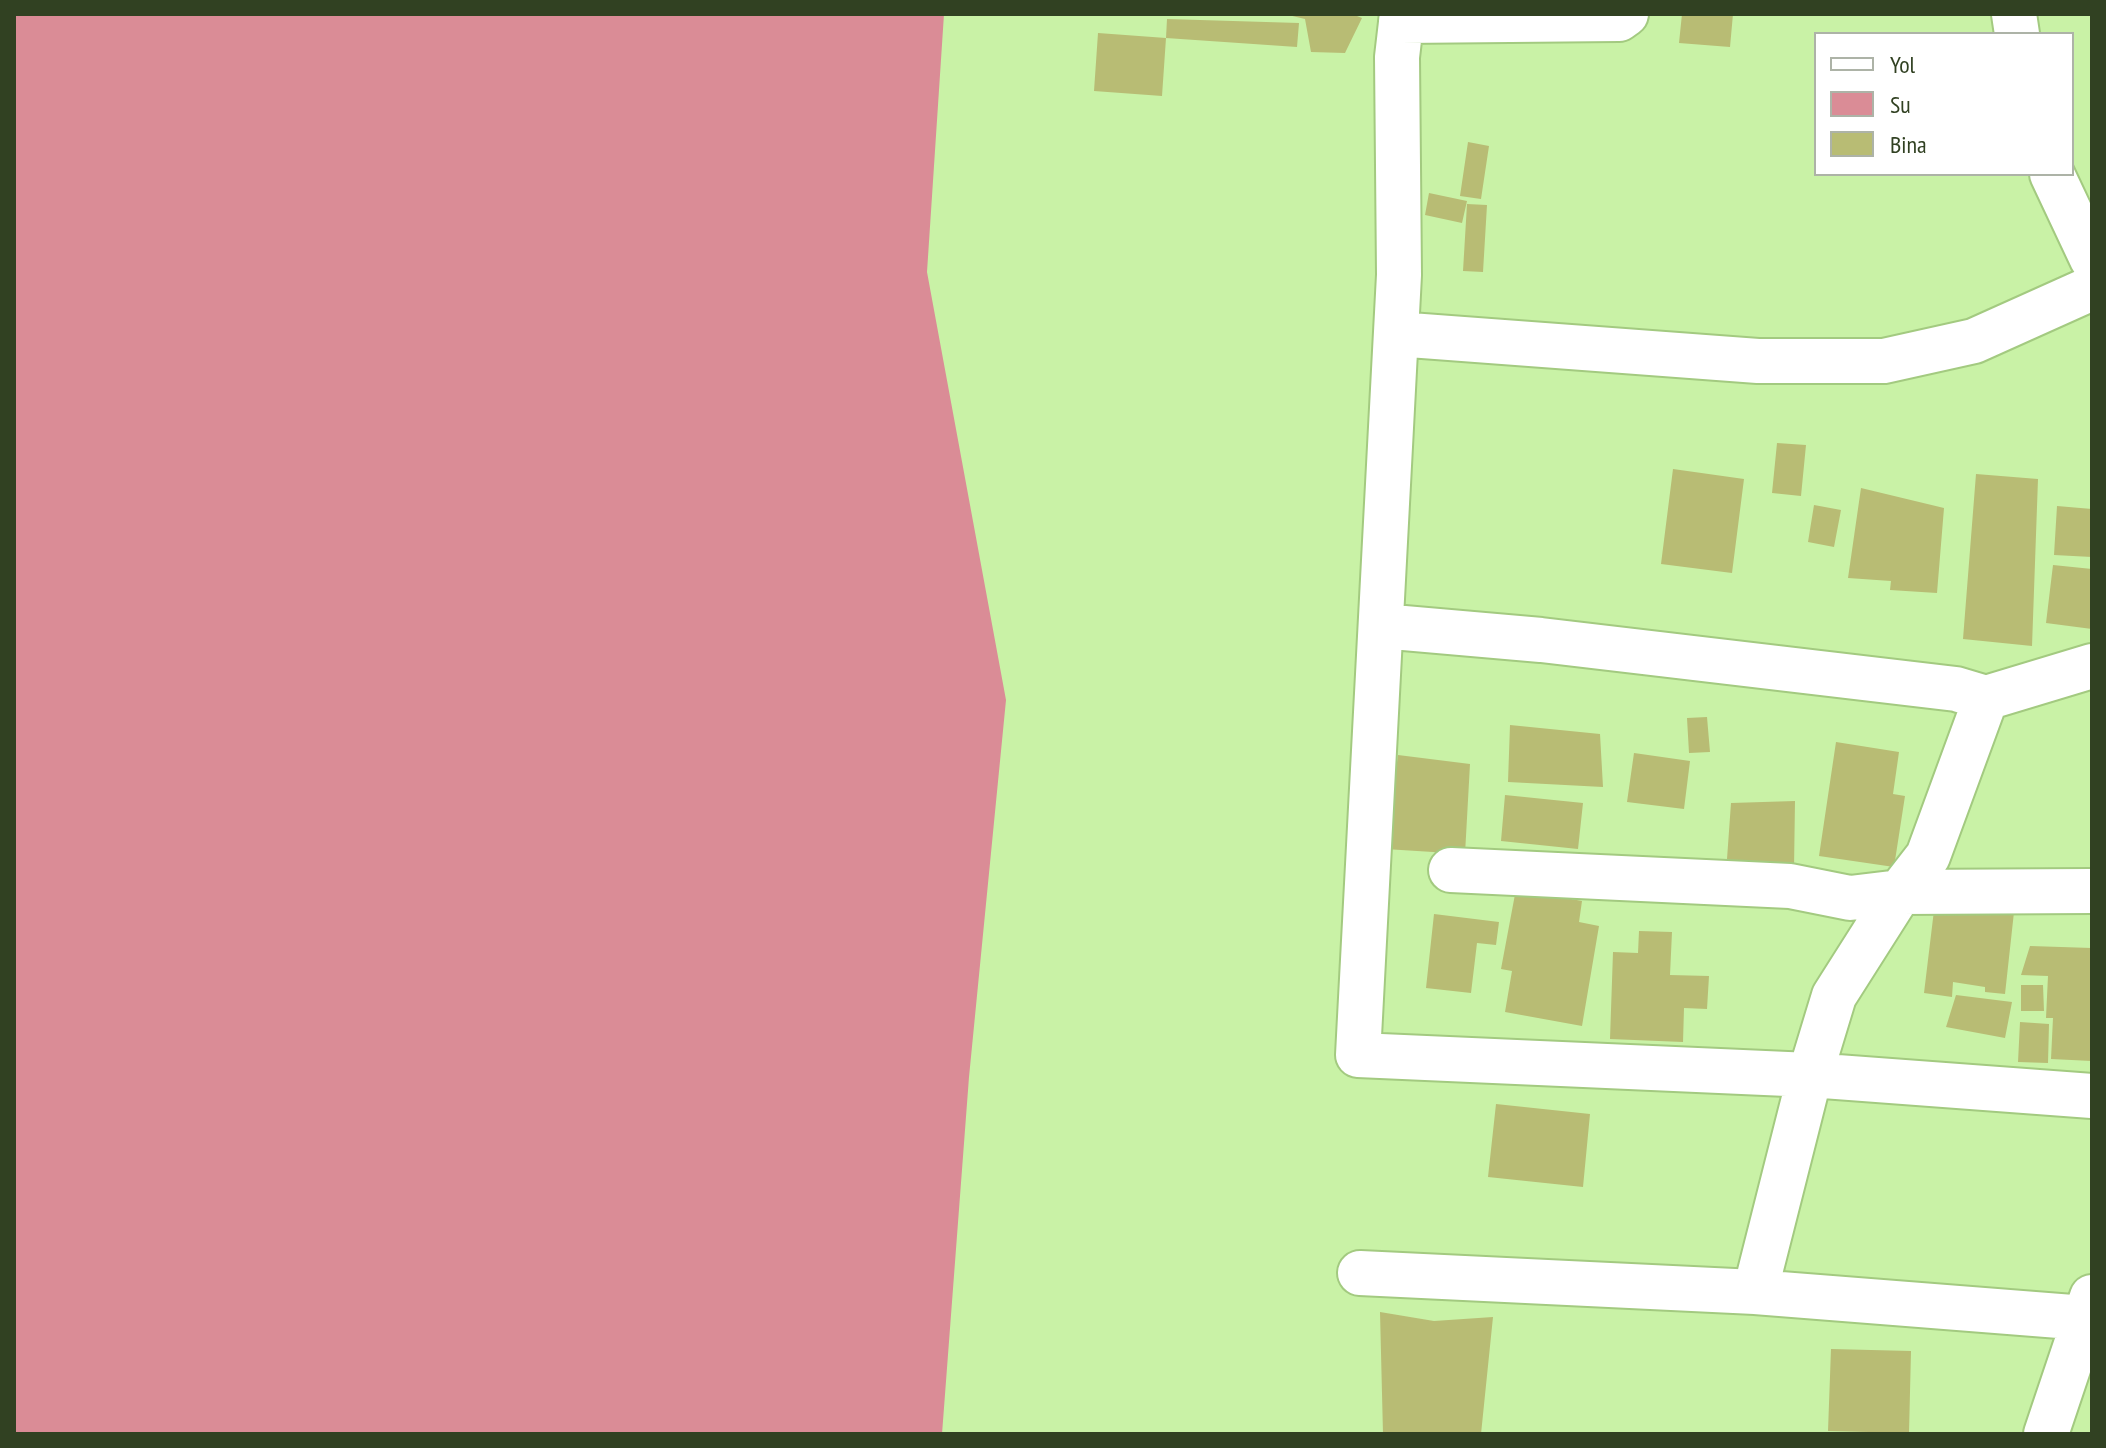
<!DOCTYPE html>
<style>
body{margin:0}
#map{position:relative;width:2106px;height:1448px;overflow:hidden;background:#c9f2a6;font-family:"PT Sans Narrow",sans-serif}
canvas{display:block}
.frame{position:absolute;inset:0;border:16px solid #314122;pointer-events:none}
.legend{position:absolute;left:1814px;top:32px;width:260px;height:144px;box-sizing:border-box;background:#fff;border:2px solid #adb3a7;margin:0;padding:10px 14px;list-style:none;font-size:24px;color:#314122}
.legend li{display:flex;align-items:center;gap:16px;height:40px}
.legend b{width:40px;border:2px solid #adb3a7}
</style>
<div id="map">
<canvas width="2106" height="1448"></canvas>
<div class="frame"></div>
<ul class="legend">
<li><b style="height:10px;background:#fff"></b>Yol</li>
<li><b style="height:22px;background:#da8c96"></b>Su</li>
<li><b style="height:22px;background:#b8bc74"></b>Bina</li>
</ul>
</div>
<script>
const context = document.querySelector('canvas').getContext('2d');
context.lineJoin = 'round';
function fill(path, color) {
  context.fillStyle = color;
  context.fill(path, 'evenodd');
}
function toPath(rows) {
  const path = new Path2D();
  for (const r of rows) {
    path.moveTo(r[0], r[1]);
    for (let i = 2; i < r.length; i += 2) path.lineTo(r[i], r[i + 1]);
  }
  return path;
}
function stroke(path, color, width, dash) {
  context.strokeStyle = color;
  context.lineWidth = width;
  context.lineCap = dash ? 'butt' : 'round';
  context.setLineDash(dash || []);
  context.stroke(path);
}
const water = toPath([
 [14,14,944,14,927,272,1006,700,969,1077,942,1434,14,1434]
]);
const building = toPath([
 [1284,14,1352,14,1362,18,1345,53,1311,52,1305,19],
 [1682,14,1733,14,1730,47,1679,43],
 [1167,19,1299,23,1297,47,1166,38,1162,96,1094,91,1098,33,1166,38],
 [1468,142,1489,146,1481,199,1460,196],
 [1429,193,1467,201,1462,223,1425,215],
 [1467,204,1487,205,1483,272,1463,271],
 [1777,443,1806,445,1801,496,1772,493],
 [1673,469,1744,479,1732,573,1661,564],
 [1976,474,2038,479,2032,646,1963,639],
 [1861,488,1944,508,1937,593,1890,590,1891,581,1848,578],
 [1814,505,1841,510,1834,547,1808,542],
 [2057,506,2092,509,2092,557,2054,555],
 [2053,565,2092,569,2092,629,2046,623],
 [1707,717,1710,752,1689,753,1687,718],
 [1510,725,1600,734,1603,787,1508,782],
 [1836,742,1899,752,1893,794,1905,796,1894,867,1819,856],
 [1634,753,1690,761,1684,809,1627,802],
 [1398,755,1470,764,1465,854,1385,849],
 [1505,795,1583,803,1578,849,1501,841],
 [1795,801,1794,869,1726,873,1731,803],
 [1516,889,1582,901,1579,922,1599,926,1582,1026,1505,1012,1512,971,1501,969],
 [1935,902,2014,912,2005,994,1985,992,1985,987,1953,982,1952,997,1924,993],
 [1434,914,1499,922,1496,945,1477,943,1471,993,1426,988],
 [1639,931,1672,932,1670,975,1709,976,1707,1009,1684,1008,1683,1042,1610,1039,1613,952,1638,953],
 [2030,946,2092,948,2092,1061,2051,1059,2053,1018,2046,1018,2048,976,2021,975],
 [2021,985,2043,985,2044,1011,2021,1011],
 [1956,995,2012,1002,2005,1038,1946,1027],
 [2020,1022,2049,1024,2048,1063,2018,1062],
 [1496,1104,1590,1114,1583,1187,1488,1177],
 [1380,1312,1434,1321,1493,1317,1481,1434,1383,1434],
 [1831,1349,1911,1351,1909,1433,1828,1431]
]);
const minor = toPath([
 [1402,14,1397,57,1399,275,1358,1055,1810,1075,2092,1096],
 [2014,14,2017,34],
 [1401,21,1619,19,1626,14],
 [2052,174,2092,259],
 [1396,334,1758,361,1884,361,1974,341,2092,288],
 [1381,626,1541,640,1956,689,1986,698,2092,666],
 [1451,870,1790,886,1850,898,1900,892,2092,891],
 [1360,1273,1755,1292,2085,1318],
 [1755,1292,1810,1075,1834,996,1900,892,1928,856,1986,698],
 [2046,1434,2092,1297]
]);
fill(water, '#da8c96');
fill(building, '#b8bc74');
stroke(minor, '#a3ca80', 48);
stroke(minor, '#fff', 44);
</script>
